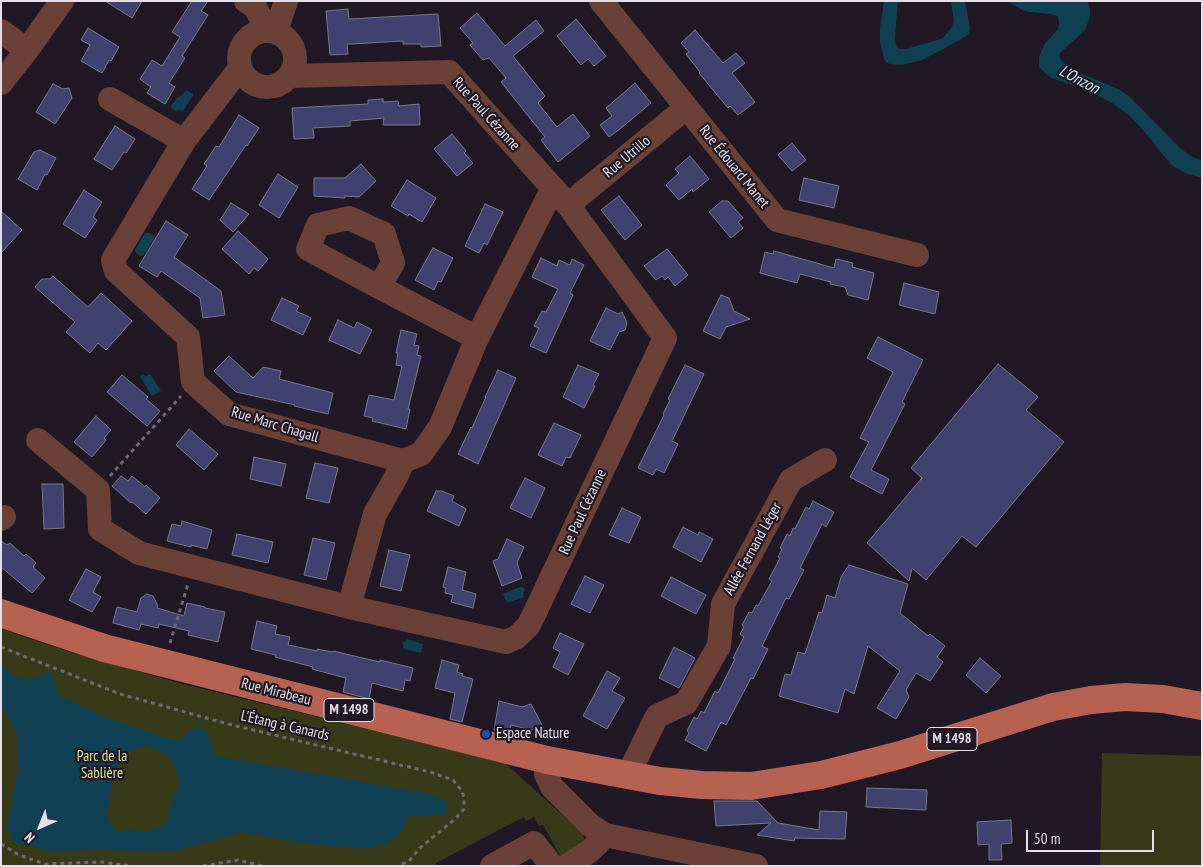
<!DOCTYPE html>
<meta charset="utf-8">
<style>
body{margin:0}
#map{position:relative;width:1203px;height:867px;overflow:hidden;background:#201824;font-family:"PT Sans Narrow",sans-serif}
canvas{display:block}
.frame{position:absolute;inset:0;border:2px solid #e4dfe8;pointer-events:none}
.north{position:absolute;left:15px;top:802px;width:50px;height:50px;-webkit-text-stroke:4px #201824;paint-order:stroke;rotate:224deg;font-size:14px;font-weight:700;line-height:20px;text-align:center;color:#e4dfe8}
.north::after{content:'';display:block;margin:auto;width:18px;height:22px;background:#e4dfe8;clip-path:polygon(50% 0,100% 100%,50% 72%,0 100%)}
.scale{position:absolute;left:1026px;top:830px;width:128px;height:22px;box-sizing:border-box;border:2px solid #e4dfe8;border-top:0;padding-left:6px;font-size:15px;line-height:18px;white-space:nowrap;color:#e4dfe8;-webkit-text-stroke:4px #201824;paint-order:stroke}
</style>
<div id="map">
<canvas width="1203" height="867"></canvas>
<div class="frame"></div>
<div class="north">N</div>
<div class="scale">50 m</div>
</div>
<script>
const context = document.querySelector('canvas').getContext('2d');
context.lineJoin = 'round';
function fill(path, color) {
  context.fillStyle = color;
  context.fill(path, 'evenodd');
}
function toPath(rows) {
  const path = new Path2D();
  for (const r of rows) {
    if (r.length === 3) {
      path.moveTo(r[0] + r[2], r[1]);
      path.arc(r[0], r[1], r[2], 0, 2 * Math.PI);
      continue;
    }
    path.moveTo(r[0], r[1]);
    for (let i = 2; i < r.length; i += 2) path.lineTo(r[i], r[i + 1]);
  }
  return path;
}
function stroke(path, color, width, dash) {
  context.strokeStyle = color;
  context.lineWidth = width;
  context.lineCap = dash ? 'butt' : 'round';
  context.setLineDash(dash || []);
  context.stroke(path);
}
function drawText(font, color, halo, rows, align = 'center') {
  context.font = font + ' "PT Sans Narrow",sans-serif';
  context.lineWidth = 4.5;
  context.setLineDash([]);
  context.textBaseline = 'middle';
  context.strokeStyle = halo;
  context.fillStyle = color;
  for (const [text, x, y, turn = 0] of rows) {
    context.save();
    context.translate(x, y);
    context.rotate((+turn || 0) * Math.PI / 180);
    context.textAlign = isNaN(turn) ? turn : align;
    if (halo) context.strokeText(text, 0, 0);
    context.fillText(text, 0, 0);
    context.restore();
  }
}
const green = toPath([
 [1,628,21,636,77,654,183,684,504,762,582,833,585,841,563,861,543,825,539,826,534,817,526,821,524,817,436,863,437,866,1,866],
 [1102,753,1202,756,1202,866,1100,866]
]);
const water = toPath([
 [884,1,898,1,895,38,896,46,898,49,906,49,941,39,944,37,951,28,954,22,951,1,965,1,970,29,968,35,960,40,922,60,902,65,890,64,887,63,884,58,880,42,880,27],
 [1007,1,1088,1,1090,8,1090,16,1086,28,1084,31,1060,53,1059,56,1061,60,1069,68,1120,90,1130,97,1180,148,1191,156,1202,161,1202,178,1185,173,1173,166,1168,161,1143,130,1130,116,1112,103,1091,92,1052,78,1046,74,1039,67,1039,57,1044,45,1058,29,1059,23,1058,16,1050,14,1031,12,1024,11],
 [186,90,193,94,193,95,183,111,179,110,176,111,172,109,171,106,177,98,181,96],
 [145,233,149,233,153,235,154,239,144,255,140,256,136,253,135,250],
 [150,374,161,391,152,396,140,376,143,375,147,376],
 [520,587,523,587,525,590,523,594,524,597,507,603,503,594],
 [406,639,423,644,421,653,404,649,402,643,406,641],
 [1,664,16,677,33,679,48,672,52,674,58,695,109,719,178,742,194,727,206,730,215,756,430,794,448,802,445,813,434,815,411,815,406,821,399,834,389,842,371,849,329,846,297,842,242,832,177,850,147,851,102,849,52,851,14,842,7,828,18,770,17,734,1,703],
 [146,745,170,757,177,770,179,786,172,801,168,819,162,827,146,833,134,830,117,831,111,825,107,816,114,774,121,755]
]);
const building = toPath([
 [105,1,142,1,132,18,105,1],
 [192,1,208,1,201,11,208,15,182,56,185,58,169,83,175,87,165,104,147,93,151,87,140,79,152,60,162,66,180,37,172,32,192,1],
 [348,9,349,19,438,14,441,46,421,47,421,44,403,44,403,41,351,44,347,44,348,54,330,55,326,11,348,9],
 [477,13,505,46,536,20,544,31,513,56,545,96,538,103,557,127,573,114,590,136,558,162,541,140,545,137,501,82,506,78,489,58,483,60,470,45,473,43,460,28,477,13],
 [576,19,606,56,594,66,588,59,581,65,557,36,576,19],
 [88,28,119,47,111,61,109,60,102,73,81,61,90,45,81,40,88,28],
 [695,30,723,63,736,53,745,63,732,73,755,102,738,115,730,106,728,108,699,73,700,72,686,54,689,52,681,43,695,30],
 [635,83,651,103,620,129,609,137,600,125,612,116,606,108,635,83],
 [53,84,63,89,69,88,72,98,55,124,36,112,53,84],
 [383,99,383,102,398,101,399,106,419,104,420,125,383,125,384,118,350,121,350,126,313,128,314,138,294,139,292,108,368,104,368,100,383,99],
 [239,115,259,128,247,146,246,145,209,200,192,189,207,166,204,164,216,146,219,147,239,115],
 [115,126,135,139,126,153,124,152,112,170,94,159,115,126],
 [452,134,466,151,464,153,473,163,457,176,434,149,452,134],
 [792,143,806,160,792,171,778,155,792,143],
 [40,150,56,158,47,175,45,174,37,190,18,179,34,152,40,150],
 [690,156,709,179,693,192,692,189,679,200,666,185,679,173,675,169,690,156],
 [361,164,376,181,359,197,345,196,345,198,314,196,314,178,345,178,361,164],
 [278,174,298,187,279,218,259,205,278,174],
 [804,178,839,186,834,208,799,200,804,178],
 [407,180,436,198,422,222,409,214,408,216,391,206,407,180],
 [84,190,102,202,93,217,97,220,85,238,63,224,84,190],
 [619,196,642,225,625,240,601,210,619,196],
 [722,201,728,201,743,218,738,222,743,228,731,238,709,212,722,201],
 [231,203,249,214,233,232,220,220,231,203],
 [485,204,503,212,487,245,484,243,479,253,465,246,485,204],
 [1,211,22,230,1,253,1,211],
 [166,221,188,235,174,257,221,291,225,315,203,318,200,298,161,271,157,277,139,266,166,221],
 [238,231,268,259,258,271,254,268,249,274,222,249,238,231],
 [433,248,453,258,441,282,438,281,434,290,415,280,433,248],
 [667,249,688,275,675,286,668,277,665,280,662,276,656,280,644,266,667,249],
 [774,251,834,268,836,259,853,263,852,267,874,273,868,300,848,295,845,287,830,284,831,282,800,274,797,283,760,273,765,252,773,254,774,251],
 [541,258,557,266,559,260,570,265,572,259,584,265,570,293,573,295,546,353,530,346,539,328,534,326,542,311,546,312,558,289,532,277,541,258],
 [53,276,88,307,101,293,132,321,106,350,98,343,90,353,66,332,75,322,35,287,42,279,50,279,53,276],
 [904,283,939,292,935,314,899,305,904,283],
 [721,295,729,298,734,311,750,319,726,327,720,339,703,331,721,295],
 [282,298,299,306,296,311,311,318,303,335,271,320,282,298],
 [606,308,618,314,622,312,627,323,625,330,619,332,610,350,590,341,606,308],
 [338,320,354,328,357,322,372,330,360,354,329,340,338,320],
 [401,330,417,334,414,345,419,346,417,355,421,356,408,409,410,409,406,429,372,421,373,418,364,416,369,395,394,400,402,366,396,365,398,353,396,353,401,330],
 [878,337,923,360,902,402,905,404,871,470,889,479,882,494,850,477,869,442,860,438,893,372,867,358,878,337],
 [229,356,253,378,263,367,281,371,279,379,333,393,328,414,294,406,295,405,236,392,214,371,229,356],
 [998,364,1038,397,1026,410,1064,442,976,547,962,536,926,580,912,568,909,581,867,543,922,478,911,468,998,364],
 [578,365,599,374,593,385,595,386,584,408,563,397,578,365],
 [685,365,704,374,672,441,678,444,664,473,656,469,653,475,638,468,664,415,663,414,670,400,668,399,685,365],
 [498,370,516,378,478,464,458,454,471,427,472,428,486,397,485,397,498,370],
 [122,375,148,397,146,399,160,411,147,426,107,392,122,375],
 [96,416,111,430,104,438,106,440,92,457,74,442,96,416],
 [554,423,581,435,570,458,566,457,562,466,538,455,554,423],
 [189,429,218,454,204,470,176,445,189,429],
 [254,457,286,464,281,486,250,479,254,457],
 [315,463,338,468,329,503,306,498,315,463],
 [121,476,128,481,132,476,145,487,146,485,160,498,146,514,132,502,131,503,112,486,121,476],
 [525,478,545,488,531,518,510,508,525,478],
 [42,484,63,484,64,528,44,529,42,484],
 [436,491,442,491,454,496,452,501,466,509,459,526,427,511,436,491],
 [813,501,834,512,826,527,822,524,800,568,804,570,789,599,786,598,762,646,768,649,753,679,751,678,726,725,721,722,706,751,685,740,689,733,687,731,694,717,697,719,701,711,704,713,715,691,718,693,735,659,733,658,744,637,740,634,744,627,742,625,749,612,752,613,756,605,758,606,772,581,769,579,780,558,778,557,782,549,780,548,787,534,790,536,793,528,795,529,806,507,809,509,813,501],
 [622,508,641,517,629,543,609,535,622,508],
 [182,521,212,530,207,549,191,545,191,547,167,541,172,524,181,526,182,521],
 [683,527,698,535,699,532,713,539,701,562,673,547,683,527],
 [237,534,273,542,268,563,232,555,237,534],
 [313,538,335,543,326,580,304,575,313,538],
 [507,539,524,547,517,563,522,578,502,586,493,561,498,559,507,539],
 [1,541,7,545,10,543,24,556,26,554,36,563,33,567,45,578,32,593,1,567,1,541],
 [389,550,410,555,401,591,380,586,389,550],
 [849,565,908,584,900,613,928,636,930,634,945,646,937,657,943,662,930,681,916,673,906,690,909,697,896,719,877,708,900,671,868,646,854,694,845,689,838,713,779,696,785,674,791,675,798,652,805,654,819,612,822,613,827,595,835,598,841,577,849,565],
 [448,567,466,572,462,590,476,594,473,608,451,602,453,595,445,593,446,588,443,587,448,567],
 [86,569,101,577,93,592,101,597,92,612,69,600,86,569],
 [585,576,604,585,590,613,571,604,585,576],
 [671,577,706,595,696,614,661,596,671,577],
 [147,594,153,596,158,606,157,608,184,616,187,603,205,607,205,608,225,612,218,642,188,635,189,631,159,624,158,628,141,624,139,630,113,623,117,607,137,612,141,598,147,594],
 [257,621,277,626,275,634,290,637,288,645,317,651,317,649,332,652,333,651,380,662,380,660,413,668,410,681,405,680,403,691,372,683,369,699,343,692,346,678,312,669,313,667,275,657,276,655,251,649,257,621],
 [560,633,584,644,568,675,553,667,560,652,553,648,560,633],
 [674,647,695,658,679,688,659,678,674,647],
 [980,658,1001,676,986,693,966,675,980,658],
 [442,660,459,665,457,672,463,674,462,676,473,679,462,722,450,719,455,693,435,688,442,660],
 [607,671,620,678,612,691,625,698,607,729,583,716,607,671],
 [499,701,522,707,531,704,542,725,532,730,511,725,508,734,494,730,499,701],
 [867,788,927,790,926,810,866,807,867,788],
 [714,801,757,801,778,823,819,830,820,811,847,812,845,839,795,838,794,841,757,835,771,823,716,826,714,801],
 [1011,820,1012,843,1001,844,1002,860,989,860,989,844,978,845,977,822,1011,820]
]);
const path = toPath([
 [110,476,181,396],
 [170,643,188,584],
 [1,647,120,694,232,725,430,772,453,780,461,790,464,797,464,809,455,819,421,847,409,861,398,866],
 [1,844,19,855,45,864,102,862,131,866],
 [203,866,238,860,262,866]
]);
const minor = toPath([
 [246,1,255,7,267,30],
 [601,1,777,220,917,255],
 [1,31,27,50],
 [276,31,286,1],
 [267,59,28],
 [240,68,184,141,113,260,116,271,188,337,193,382,229,414,403,461,421,454,440,427,477,338,553,188],
 [1,83,27,50,62,1],
 [110,99,184,141],
 [568,205,686,108],
 [379,287,393,263,384,234,349,218,318,225,308,249,379,287,477,338],
 [38,440,98,490,100,529,139,553,349,607,506,642,517,637,529,625,665,338,568,205,449,72,290,76],
 [1,519,4,517],
 [349,607,375,514,396,477,403,461],
 [547,760,546,774,552,787,590,825,605,835,756,866],
 [628,775,657,716,686,703,719,646,723,604,791,480,825,460],
 [492,866,534,843,552,866],
 [567,866,590,851,597,844,605,835]
]);
const major = toPath([
 [1,613,9,616,104,648,547,760,660,781,702,785,751,786,821,775,900,755,1053,707,1091,700,1125,697,1163,699,1202,706]
]);
const markers = [
 [486,734,5,"#1a4fb4"]
];
const shields = [
 [349,710,50],
 [952,739,50]
];
const shieldNames = [
 ["M 1498",349,710],
 ["M 1498",952,739]
];
const streetNames = [
 ["Rue Paul Cézanne",486,114,48],
 ["Rue Utrillo",627,157,-40],
 ["Rue Édouard Manet",734,167,51],
 ["Rue Marc Chagall",275,425,17],
 ["Rue Paul Cézanne",583,512,-65],
 ["Allée Fernand Léger",753,549,-61],
 ["Rue Mirabeau",276,692,14],
 ["L'Étang à Canards",285,726,13]
];
const poiNames = [
 ["Espace Nature",496,734]
];
const parkNames = [
 ["Parc de la",102,757],
 ["Sablière",102,774]
];
const waterNames = [
 ["L'Onzon",1079,80,28]
];
fill(green, '#363a18');
fill(water, '#104053');
fill(building, '#40416e');
stroke(building, '#777989', 1);
stroke(path, '#706974', 3, [4, 4]);
stroke(minor, '#6a4037', 24);
stroke(major, '#b76151', 28);
for (const [x, y, r, color] of markers) {
  const dot = new Path2D();
  dot.arc(x, y, r, 0, 2 * Math.PI);
  context.fillStyle = color;
  context.fill(dot);
  stroke(dot, '#201824', 2);
}
for (const [x, y, w] of shields) {
  const box = new Path2D();
  box.roundRect(x - w / 2, y - 11.5, w, 23, 4);
  context.fillStyle = '#201824';
  context.fill(box);
  stroke(box, '#e4dfe8', 1);
}
drawText('bold 14px', '#e4dfe8', null, shieldNames);
drawText('15px', '#e4dfe8', '#201824', streetNames);
drawText('15px', '#e4dfe8', '#201824', poiNames, 'left');
drawText('15px', '#d9e492', '#201824', parkNames);
drawText('italic 16px', '#c3e4f5', '#201824', waterNames);
</script>
